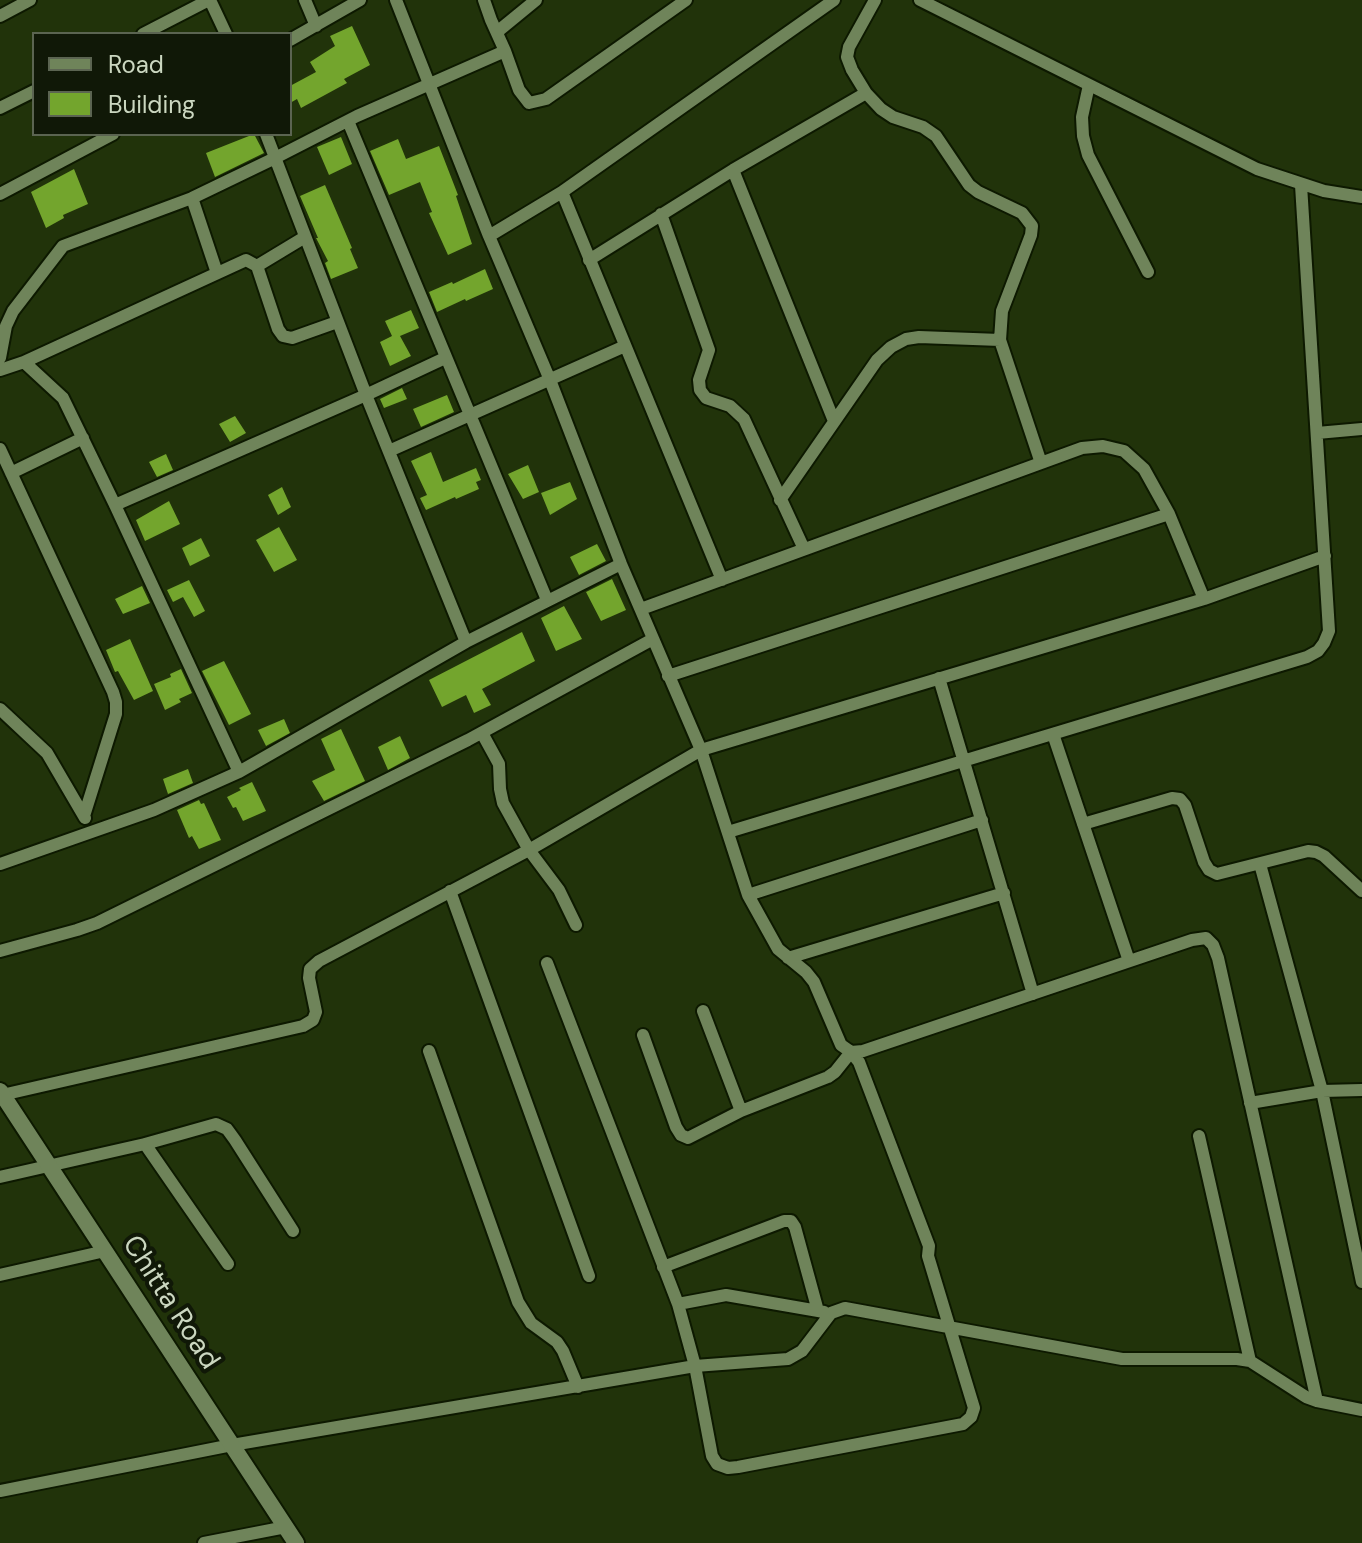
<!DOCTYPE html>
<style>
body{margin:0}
#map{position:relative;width:1362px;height:1543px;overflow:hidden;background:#21330a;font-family:"DM Sans",sans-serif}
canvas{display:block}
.legend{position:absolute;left:32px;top:32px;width:260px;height:104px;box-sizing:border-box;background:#101807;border:2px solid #5b6451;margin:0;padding:10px 14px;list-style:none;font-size:24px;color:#cbd7c0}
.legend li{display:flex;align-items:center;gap:16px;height:40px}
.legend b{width:40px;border:2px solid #5b6451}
</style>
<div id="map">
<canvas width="1362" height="1543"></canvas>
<ul class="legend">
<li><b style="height:10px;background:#6f845a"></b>Road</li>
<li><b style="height:22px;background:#73a52d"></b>Building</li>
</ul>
</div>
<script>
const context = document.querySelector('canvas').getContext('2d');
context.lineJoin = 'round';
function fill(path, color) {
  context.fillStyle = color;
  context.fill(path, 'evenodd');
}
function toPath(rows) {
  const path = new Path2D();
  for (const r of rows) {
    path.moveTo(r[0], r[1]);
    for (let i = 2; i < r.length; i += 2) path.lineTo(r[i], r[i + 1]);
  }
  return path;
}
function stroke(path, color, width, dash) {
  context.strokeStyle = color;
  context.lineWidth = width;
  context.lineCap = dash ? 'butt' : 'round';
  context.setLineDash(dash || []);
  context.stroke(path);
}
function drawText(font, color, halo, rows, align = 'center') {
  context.font = font + ' "DM Sans",sans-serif';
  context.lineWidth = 8;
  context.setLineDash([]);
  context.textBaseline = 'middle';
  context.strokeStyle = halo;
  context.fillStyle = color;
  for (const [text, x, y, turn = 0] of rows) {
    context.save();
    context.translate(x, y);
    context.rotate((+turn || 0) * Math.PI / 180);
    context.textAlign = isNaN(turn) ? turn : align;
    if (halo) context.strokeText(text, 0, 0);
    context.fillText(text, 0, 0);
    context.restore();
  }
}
const building = toPath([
 [352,26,370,65,344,79,347,83,301,108,297,99,290,103,290,86,316,72,310,62,335,46,330,36],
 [254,134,264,153,215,177,206,153],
 [341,137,352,164,329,175,317,147],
 [398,139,406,159,439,146,458,195,456,196,472,244,448,255,429,213,432,212,420,182,389,195,370,151],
 [74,169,88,204,63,215,64,218,46,228,31,192],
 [325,185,352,248,350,249,358,268,331,279,325,263,328,261,316,238,318,238,300,196],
 [485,269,493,289,466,301,465,299,437,312,429,292,452,282,453,284],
 [411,310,419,328,400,336,411,356,390,366,380,342,392,336,385,321],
 [402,388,407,399,384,408,380,399],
 [447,395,454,412,421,427,413,409],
 [235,416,246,433,230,442,219,424],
 [431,452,443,482,476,468,481,480,476,482,479,489,456,499,455,497,426,510,420,498,427,495,411,461],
 [166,454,173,470,157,477,149,462],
 [528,465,539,492,523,499,508,474],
 [570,482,577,499,550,515,541,493],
 [282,487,291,507,278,515,268,495],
 [169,501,180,524,145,541,136,520],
 [279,527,297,560,274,572,256,540],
 [201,538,210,556,190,566,182,548],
 [597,544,606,561,579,575,570,557],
 [612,579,626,610,601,621,586,592],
 [189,580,205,611,194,617,183,597,173,602,167,590],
 [142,586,150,603,123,614,115,599],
 [564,606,582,639,556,651,541,618],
 [522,632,535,661,482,689,491,705,474,713,466,695,442,707,429,680],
 [130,639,153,691,134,700,118,671,115,672,106,650],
 [224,661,251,714,229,725,202,671],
 [181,669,192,693,179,699,181,702,165,710,154,684,171,677,170,674],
 [284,719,290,733,266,746,258,730],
 [341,729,365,781,324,801,312,781,335,770,321,739],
 [400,736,410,758,388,770,378,747],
 [188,769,193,783,168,794,163,779],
 [252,782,266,811,243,821,236,807,233,808,227,797,241,790,239,788],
 [199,800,201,804,204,803,221,840,199,849,192,836,189,838,177,810]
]);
const minor = toPath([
 [210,0,226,34],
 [305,0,316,26],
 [396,0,489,236,550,380,621,564,701,750,748,895,778,949,806,972,814,982,841,1045,851,1052,863,1051,1192,940,1206,938,1213,945,1218,958,1317,1401],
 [484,0,491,20,505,51,519,90,529,103,546,99,686,0],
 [875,0,849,47,847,57,852,70,866,93,881,109,893,117,923,127,936,136,969,185,978,192,1022,213,1032,226,1031,235,1002,311,1000,340,1041,463],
 [920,0,1257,169,1324,191,1362,197],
 [0,16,30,0],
 [497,32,536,0],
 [143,34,209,0],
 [290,40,360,0],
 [1089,85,1082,117,1083,136,1088,155,1148,272],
 [0,108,34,91],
 [348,121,547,600],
 [266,134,366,395,466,642],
 [733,170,834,421],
 [562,192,722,580],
 [0,194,113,134],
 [192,198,217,273],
 [661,214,709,350,699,380,700,390,706,398,730,406,744,419,804,549],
 [489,236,562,192,834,0],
 [589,260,733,170,866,93],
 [257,266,305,237],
 [0,358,6,326,13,311,63,246,192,198,275,158,357,116,505,51],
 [24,362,63,398,115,505,239,772],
 [0,370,24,362,246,260,257,266,278,329,283,336,292,338,337,322],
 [1317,433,1362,429],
 [0,449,113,692,116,702,116,714,84,816],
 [389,451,625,346],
 [11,473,83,438],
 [780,500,877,360,891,347,906,339,919,337,1000,340],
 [115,505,366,395,445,358],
 [641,609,1082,448,1103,446,1124,451,1144,469,1169,514,1204,599],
 [668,676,1169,514],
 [939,678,1033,994],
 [0,709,47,753,85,818],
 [482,733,499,764,500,789,503,803,529,850,559,890,576,925],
 [1053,734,1129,961],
 [1083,824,1172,798,1180,799,1185,805,1204,862,1209,870,1217,874,1308,851,1316,852,1324,856,1362,891],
 [728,832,1307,657,1318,651,1324,643,1329,631,1301,185],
 [0,864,154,810,239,772,466,642,621,564],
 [1260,864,1322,1091,1362,1282],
 [450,891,589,1276],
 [748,895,982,820],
 [0,951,77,930,97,923,468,740,653,639],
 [788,958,1004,893],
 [547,963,678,1304,695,1366,712,1456,717,1464,728,1468,738,1467,963,1424,971,1417,974,1408,928,1256,929,1246,859,1062,851,1052,835,1072,828,1077,741,1111,688,1138,681,1135,676,1127,643,1035],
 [703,1011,741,1111],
 [429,1051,518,1302,531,1323,557,1342,563,1351,578,1387],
 [2,1095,303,1026,313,1020,316,1012,309,978,310,969,319,961,529,850,701,750,1204,599,1325,556],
 [1250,1103,1322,1091,1362,1090],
 [1199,1136,1250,1361],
 [145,1144,228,1264],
 [0,1177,145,1144,216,1124,227,1129,235,1140,293,1231],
 [663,1267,784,1221,791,1221,795,1227,818,1311],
 [0,1275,105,1251],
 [678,1304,726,1295,824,1312],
 [0,1491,232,1445,695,1366,788,1359,802,1351,831,1313,845,1308,1122,1359,1237,1359,1250,1361,1306,1397,1317,1401,1362,1410],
 [204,1543,286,1527]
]);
const tertiary = toPath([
 [0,1091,296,1543]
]);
const streetNames = [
 ["Chitta Road",170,1303,57]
];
fill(building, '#73a52d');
stroke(minor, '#0d1900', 16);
stroke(tertiary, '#0d1900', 20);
stroke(minor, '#6f845a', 12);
stroke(tertiary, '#6f845a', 16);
drawText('28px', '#cbd7c0', '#101807', streetNames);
</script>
